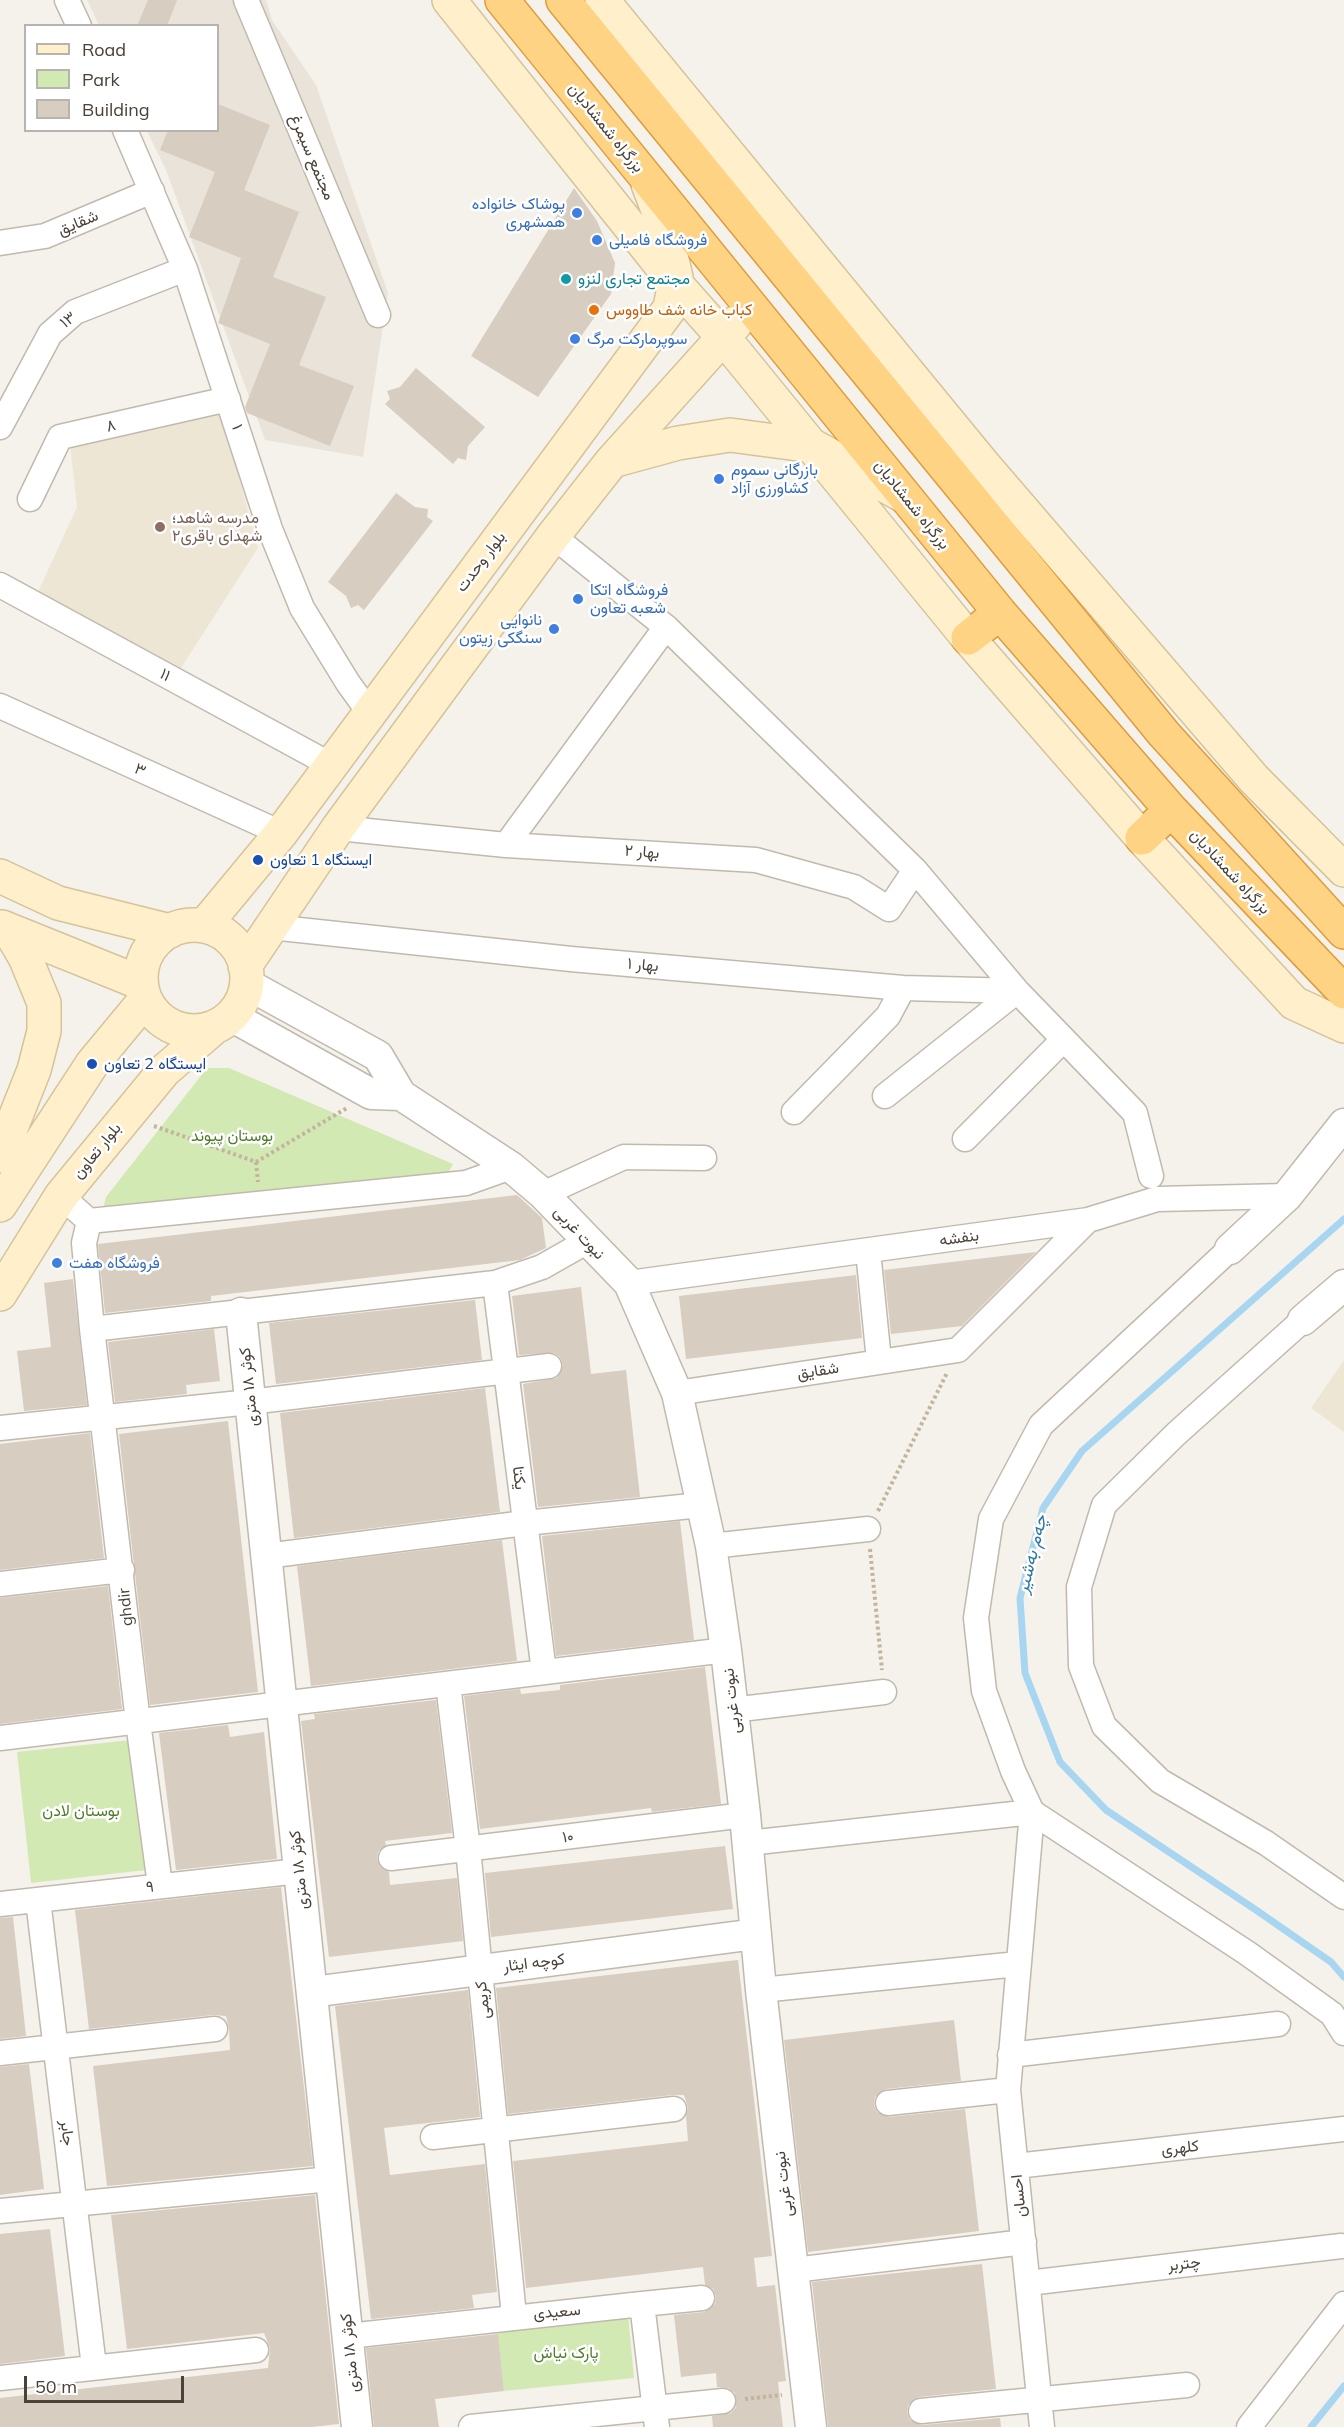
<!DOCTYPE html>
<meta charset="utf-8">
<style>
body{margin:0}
#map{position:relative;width:1344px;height:2427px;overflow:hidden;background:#f5f2eb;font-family:Mulish,sans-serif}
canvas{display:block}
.legend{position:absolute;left:24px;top:24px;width:195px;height:108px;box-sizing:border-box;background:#fff;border:2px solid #b7b3af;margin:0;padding:8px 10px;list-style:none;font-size:18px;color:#4a4238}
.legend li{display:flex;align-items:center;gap:12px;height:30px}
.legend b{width:30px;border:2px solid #b7b3af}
.scale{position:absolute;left:24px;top:2376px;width:160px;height:27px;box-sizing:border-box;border:3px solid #4a4238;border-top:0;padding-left:8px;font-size:18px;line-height:21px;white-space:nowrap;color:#4a4238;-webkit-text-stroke:4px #fff;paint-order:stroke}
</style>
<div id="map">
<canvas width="1344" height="2427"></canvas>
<ul class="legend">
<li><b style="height:8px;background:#fff0cb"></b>Road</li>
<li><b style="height:16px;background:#d3e9b4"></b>Park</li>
<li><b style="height:16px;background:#d7cdc0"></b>Building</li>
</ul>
<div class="scale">50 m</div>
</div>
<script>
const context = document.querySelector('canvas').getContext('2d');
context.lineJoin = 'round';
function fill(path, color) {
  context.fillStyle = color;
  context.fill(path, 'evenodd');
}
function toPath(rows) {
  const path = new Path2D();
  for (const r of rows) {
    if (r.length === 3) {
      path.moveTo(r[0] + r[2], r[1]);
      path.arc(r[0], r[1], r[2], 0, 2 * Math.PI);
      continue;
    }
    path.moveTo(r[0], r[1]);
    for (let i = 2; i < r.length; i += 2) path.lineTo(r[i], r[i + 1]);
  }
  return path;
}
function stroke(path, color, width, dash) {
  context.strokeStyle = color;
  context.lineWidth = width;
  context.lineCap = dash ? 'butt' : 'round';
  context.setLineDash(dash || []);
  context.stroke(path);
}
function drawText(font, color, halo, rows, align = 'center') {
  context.font = font + ' Mulish,Vazirmatn,sans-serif';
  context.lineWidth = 5;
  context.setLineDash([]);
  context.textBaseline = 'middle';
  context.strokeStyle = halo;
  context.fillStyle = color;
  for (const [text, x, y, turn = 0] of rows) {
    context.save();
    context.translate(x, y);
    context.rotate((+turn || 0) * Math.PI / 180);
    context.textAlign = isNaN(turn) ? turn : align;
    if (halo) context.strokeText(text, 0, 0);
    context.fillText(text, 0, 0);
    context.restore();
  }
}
const residential = toPath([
 [87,0,266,0,272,20,316,85,388,293,363,457,265,440,166,170,147,131,218,130,218,26,99,25]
]);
const education = toPath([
 [221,410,258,548,181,668,38,592,77,507,70,444],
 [1344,1360,1344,1432,1311,1408]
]);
const green = toPath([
 [207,1068,229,1068,453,1164,447,1175,102,1212,106,1197],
 [131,1740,146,1870,31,1883,17,1752],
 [628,2314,634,2378,504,2391,497,2328]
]);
const stream = toPath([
 [1344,1219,1082,1451,1043,1508,1020,1598,1025,1673,1060,1762,1106,1810,1256,1910,1331,1962,1344,1977],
 [1311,2427,1344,2386]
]);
const building = toPath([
 [148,0,177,0,167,26,137,26],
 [218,104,270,125,244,190,299,212,273,277,326,297,299,365,354,386,330,446,247,413,245,407,270,344,218,323,241,258,189,237,215,172,160,150,168,130,218,130],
 [574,188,597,221,615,263,611,294,538,397,471,356],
 [416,368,485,427,468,446,466,460,458,458,453,464,385,404,390,399,387,391,400,387],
 [396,493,415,507,428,509,427,517,433,521,364,610,358,605,351,608,346,596,328,582],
 [517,1195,542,1218,546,1248,520,1260,211,1296,211,1301,105,1313,98,1244],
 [1036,1252,962,1326,891,1334,884,1270],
 [856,1275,862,1338,686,1359,679,1296],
 [73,1279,87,1405,24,1411,17,1351,51,1347,44,1283],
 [581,1287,591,1374,626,1370,640,1497,538,1507,523,1384,557,1378,563,1365,560,1357,554,1353,519,1355,512,1296],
 [475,1300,482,1360,276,1384,269,1323],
 [214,1329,220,1381,186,1385,187,1394,115,1402,108,1342],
 [485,1388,500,1512,294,1538,280,1413],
 [228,1421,258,1692,150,1705,119,1434],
 [90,1433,104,1558,0,1570,0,1444],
 [680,1521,694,1640,556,1656,542,1536],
 [502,1540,517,1661,311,1686,297,1566],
 [108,1586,122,1709,0,1724,0,1598],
 [705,1667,721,1804,652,1812,651,1808,480,1829,464,1696,520,1689,521,1694,560,1690,560,1685],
 [436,1700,452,1833,385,1841,386,1845,378,1852,377,1859,380,1867,389,1872,390,1885,457,1878,463,1941,329,1957,301,1721,315,1719,314,1714],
 [228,1725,230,1737,264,1732,277,1859,176,1870,159,1733],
 [725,1846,733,1909,491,1937,485,1873],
 [281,1887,313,2166,107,2186,93,2066,230,2050,229,2028,226,2016,213,2015,89,2029,75,1910],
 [13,1917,26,2036,0,2039,0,1918],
 [738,1960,772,2256,754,2258,757,2287,775,2285,786,2381,778,2382,783,2427,713,2427,712,2416,731,2413,736,2407,735,2393,728,2388,717,2387,716,2373,681,2377,674,2315,704,2312,715,2304,716,2296,713,2289,705,2285,703,2267,526,2288,513,2161,688,2141,686,2116,688,2108,684,2095,672,2095,508,2114,496,1988],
 [468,1990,480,2117,384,2128,390,2175,485,2164,497,2292,472,2295,474,2308,371,2319,335,2006],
 [954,2020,961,2081,886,2089,875,2097,874,2105,877,2112,889,2117,965,2109,979,2231,808,2252,784,2040],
 [29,2064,44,2189,0,2195,0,2067],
 [315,2195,339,2424,311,2427,0,2427,0,2398,268,2368,270,2348,264,2333,127,2349,111,2215],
 [50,2229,65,2356,0,2364,0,2234],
 [982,2264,996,2389,919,2397,908,2405,907,2413,910,2420,922,2425,1000,2418,1001,2427,828,2427,812,2282],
 [498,2334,504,2391,435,2399,439,2427,374,2427,366,2348]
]);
const path = toPath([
 [154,1126,256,1162,347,1108],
 [256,1162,258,1182],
 [878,1511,947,1373],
 [870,1549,882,1670],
 [745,2399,782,2395]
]);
const minor = toPath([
 [67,0,79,26],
 [246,0,378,315],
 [125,130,185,269,270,529,302,608,348,683,369,712],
 [0,243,45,236,152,191],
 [0,427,50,334,75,312,185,269],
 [30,499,60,437,228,399],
 [553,536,666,627,915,870,1017,991,1135,1113,1151,1176],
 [0,585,331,765],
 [0,706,281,833],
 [338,828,506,845,756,860,854,887,889,909,915,870],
 [506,845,666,627],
 [271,927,571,959,903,988,1017,991],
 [885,1096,1017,991],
 [794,1112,888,1016,903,988],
 [965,1139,1063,1040],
 [543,1194,624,1157,704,1158],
 [61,1196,89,1221,466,1183,511,1167],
 [89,1221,84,1243,92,1329,138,1722,160,1885],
 [1230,1249,1041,1425,991,1519,976,1618,984,1691,1013,1771,1032,1812,1247,1953,1332,2014,1344,2033],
 [868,1251,879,1361],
 [495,1283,544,1672],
 [629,1283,1088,1220,1157,1199,1287,1196],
 [1303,1320,1176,1434,1104,1505,1079,1587,1081,1666,1104,1726,1160,1781,1266,1843,1344,1897],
 [92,1329,495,1283,542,1267,586,1242],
 [677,1393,958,1350,1088,1220],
 [0,1428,250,1402,549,1366],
 [711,1546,868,1529],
 [266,1556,525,1523,701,1505],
 [0,1584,122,1570],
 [448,1684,468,1849,514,2316],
 [732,1710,884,1692],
 [0,1738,726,1650],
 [748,1843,1032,1812,1008,2090,1042,2427],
 [391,1858,745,1815],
 [38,1900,94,2367],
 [0,1904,299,1871],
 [761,1990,1018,1964],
 [0,2053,215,2029],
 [1010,2055,1278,2024],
 [888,2103,1008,2090],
 [433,2137,674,2109],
 [1016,2166,1344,2129],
 [0,2211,331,2179],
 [794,2270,1024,2242],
 [1028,2283,1341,2246],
 [642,2304,702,2298],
 [348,2336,642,2304,657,2427],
 [0,2378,256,2350],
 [921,2411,1187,2385],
 [471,2427,723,2401],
 [1249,2427,1344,2304]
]);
const tertiary = toPath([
 [247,984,378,1056,401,1095,511,1167,543,1194,629,1283,677,1393,711,1546,726,1650,745,1815,761,1990,811,2427],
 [231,1016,371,1094,401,1095],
 [1230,1249,1287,1196,1344,1124],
 [241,1313,357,2427],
 [1303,1320,1344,1285],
 [312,1992,756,1934]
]);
const secondary = toPath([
 [449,0,676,284,723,337,968,638,1142,838,1294,1003,1344,1026],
 [602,0,983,464,1254,779,1344,870],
 [612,461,678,443,730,435,813,446,904,496],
 [0,876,58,903,170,931],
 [194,978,53],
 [204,926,281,833,670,308,676,277,664,226,648,184],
 [2,927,141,983],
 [245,966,338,828,553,536,612,461,737,322],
 [0,1156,34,1070,44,1031,44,1003,25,957,9,930],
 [0,1205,92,1064,145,1000],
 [0,1294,61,1196,164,1071,216,1026]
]);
const trunk = toPath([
 [502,0,1000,613,1171,810,1344,992],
 [563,0,1164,734,1344,932],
 [968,638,1000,613],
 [1142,838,1171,810]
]);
const markers = [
 [577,213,6,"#3f7fe0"],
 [597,240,6,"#3f7fe0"],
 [566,279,6,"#0f9aa8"],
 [594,310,6,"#e8710a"],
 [575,339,6,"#3f7fe0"],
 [719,479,6,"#3f7fe0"],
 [160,527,6,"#8d6e63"],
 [578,599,6,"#3f7fe0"],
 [554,629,6,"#3f7fe0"],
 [258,860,6,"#1a4fb4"],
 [92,1064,6,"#1a4fb4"],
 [57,1263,6,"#3f7fe0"]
];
const streetNames = [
 ["بزرگراه شمشادیان",606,128,51],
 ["مجتمع سیمرغ",312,157,67],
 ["شقایق",78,223,-23],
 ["۱۳",68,320,-38],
 ["۸",111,426,-13],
 ["۱",237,427,72],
 ["بزرگراه شمشادیان",912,505,51],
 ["بلوار وحدت",481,562,-53],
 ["۱۱",165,675,29],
 ["۳",140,770,24],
 ["بهار ۲",642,852,4],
 ["بزرگراه شمشادیان",1230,872,47],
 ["بهار ۱",643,965,5],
 ["بلوار تعاون",97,1151,-51],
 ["نبوت غربی",579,1233,47],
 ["بنفشه",959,1238,-8],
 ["شقایق",818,1371,-9],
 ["کوثر ۱۸ متری",249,1387,-96],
 ["یکتا",519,1478,83],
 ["ghdir",126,1607,-96],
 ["نبوت غربی",732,1701,-96],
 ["۱۰",568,1837,-7],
 ["کوثر ۱۸ متری",299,1870,-96],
 ["۹",150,1887,-7],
 ["کوچه ایثار",534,1963,-7],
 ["کریمی",483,2000,-96],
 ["جابر",67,2133,83],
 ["کلهری",1180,2148,-6],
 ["نبوت غربی",784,2184,-97],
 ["احسان",1019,2196,-96],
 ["چتربر",1184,2264,-7],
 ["سعیدی",557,2312,-5],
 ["کوثر ۱۸ متری",350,2353,-96]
];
const shopNames = [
 ["پوشاک خانواده",565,204,"right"],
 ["همشهری",565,222,"right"],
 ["فروشگاه فامیلی",609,240],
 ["سوپرمارکت مرگ",587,339],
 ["بازرگانی سموم",731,470],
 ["کشاورزی آزاد",731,488],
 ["فروشگاه اتکا",590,590],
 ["شعبه تعاون",590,608],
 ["نانوایی",542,620,"right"],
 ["سنگکی زیتون",542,638,"right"],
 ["فروشگاه هفت",69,1263]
];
const cultureNames = [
 ["مجتمع تجاری لنزو",578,279]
];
const foodNames = [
 ["کباب خانه شف طاووس",606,310]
];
const educationNames = [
 ["مدرسه شاهد؛",172,518],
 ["شهدای باقری۲",172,536]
];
const transitNames = [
 ["ایستگاه 1 تعاون",270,860],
 ["ایستگاه 2 تعاون",104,1064]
];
const parkNames = [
 ["بوستان پیوند",232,1136],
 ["بوستان لادن",81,1811],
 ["پارک نیاش",566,2353]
];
const waterNames = [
 ["چەم بەشیر",1032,1554,-76]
];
fill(residential, '#e9e3d9');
fill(education, '#eee6d5');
fill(green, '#d3e9b4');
stroke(stream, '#a8d6f1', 7);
fill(building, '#d7cdc0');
stroke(minor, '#c1b9ad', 27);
stroke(tertiary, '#c1b9ad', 33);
stroke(secondary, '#d5c39a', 36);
stroke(trunk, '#de9c3b', 36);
stroke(path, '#c3b49e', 4, [3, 3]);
stroke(minor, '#fff', 24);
stroke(tertiary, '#fff', 30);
stroke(secondary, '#fff0cb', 33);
stroke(trunk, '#fed384', 33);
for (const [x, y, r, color] of markers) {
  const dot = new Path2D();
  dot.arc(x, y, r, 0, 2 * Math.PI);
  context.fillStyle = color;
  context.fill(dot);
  stroke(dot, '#fff', 2);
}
drawText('16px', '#4a4238', '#fff', streetNames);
drawText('16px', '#366cbe', '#fff', shopNames, 'left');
drawText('16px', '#0d838f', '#fff', cultureNames, 'left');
drawText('16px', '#c56008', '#fff', foodNames, 'left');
drawText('16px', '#785e54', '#fff', educationNames, 'left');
drawText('16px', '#164399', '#fff', transitNames, 'left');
drawText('16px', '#4d7d2a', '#fff', parkNames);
drawText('italic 18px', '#2d78a6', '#fff', waterNames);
</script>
